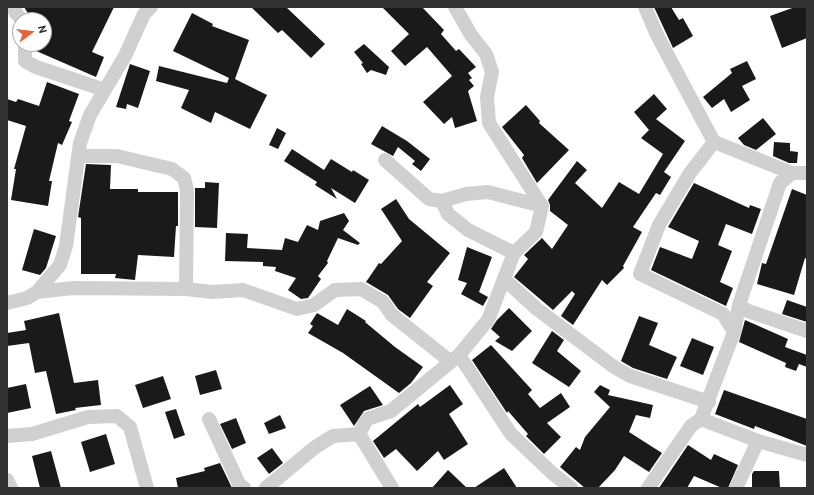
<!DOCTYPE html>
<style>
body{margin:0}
#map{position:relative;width:814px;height:495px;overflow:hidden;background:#fff;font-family:Barlow,sans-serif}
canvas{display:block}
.frame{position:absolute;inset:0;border:8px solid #333;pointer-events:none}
.north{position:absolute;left:12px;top:12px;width:40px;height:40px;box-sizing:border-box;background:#fff;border:1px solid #adadad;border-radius:50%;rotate:75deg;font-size:11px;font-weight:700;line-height:16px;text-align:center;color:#333}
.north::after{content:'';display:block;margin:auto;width:14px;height:18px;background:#e4633a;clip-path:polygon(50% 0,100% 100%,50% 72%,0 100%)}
</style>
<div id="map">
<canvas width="814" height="495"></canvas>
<div class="frame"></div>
<div class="north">N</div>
</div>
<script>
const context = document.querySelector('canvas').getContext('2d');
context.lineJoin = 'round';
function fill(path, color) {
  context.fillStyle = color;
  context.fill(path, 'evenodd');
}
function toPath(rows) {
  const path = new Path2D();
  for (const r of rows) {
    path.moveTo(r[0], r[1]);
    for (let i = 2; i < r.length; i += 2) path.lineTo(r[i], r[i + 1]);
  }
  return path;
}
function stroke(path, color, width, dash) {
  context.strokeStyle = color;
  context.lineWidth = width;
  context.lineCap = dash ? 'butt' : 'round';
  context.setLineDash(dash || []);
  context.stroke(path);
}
const building = toPath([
 [24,7,114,7,92,52,104,57,96,77,34,50,34,44,44,44,44,20,29,15],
 [251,7,286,7,325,44,311,58,282,30,278,33],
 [382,7,422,7,444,30,441,34,456,51,459,49,476,67,468,73,472,78,469,80,474,86,468,91,477,121,455,128,452,117,444,124,423,102,452,76,427,47,405,66,391,51,409,34],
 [654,7,671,7,679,20,683,18,693,36,673,48],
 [795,7,807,7,807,38,782,48,770,16],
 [192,13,213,24,212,26,249,40,235,79,267,95,250,129,215,112,211,123,181,108,189,90,156,81,159,66,227,83,229,78,173,51],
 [364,44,389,67,386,75,371,70,367,73,361,64,363,63,354,52],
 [747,61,756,79,742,86,750,100,731,112,724,99,712,108,703,97,732,73,730,69],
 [130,64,150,71,138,108,127,104,126,109,116,107],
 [47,82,79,94,69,121,72,122,62,145,58,143,49,181,52,181,48,206,11,200,16,169,14,169,26,126,7,120,7,99,16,102,18,99,39,106],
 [654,94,667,109,656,119,685,141,664,172,671,177,660,195,656,193,633,227,642,232,623,266,624,268,607,285,602,280,573,325,561,316,575,294,572,291,553,310,514,277,528,259,524,255,542,238,552,249,568,225,550,211,550,205,548,200,577,161,587,170,575,183,602,208,619,182,639,194,663,154,641,138,649,130,634,112],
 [526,105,540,121,539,123,569,150,537,183,522,158,524,155,502,127],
 [763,118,776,134,756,150,744,145,738,138],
 [382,126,407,141,430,159,421,171,412,164,415,161,398,147,393,156,371,144],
 [277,128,286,133,278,149,269,145],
 [774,142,790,143,790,151,798,152,797,163,789,163,773,156],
 [292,149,324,170,331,159,352,172,353,170,369,180,355,203,331,188,337,199,315,185,317,182,284,161],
 [86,164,111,165,110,189,138,189,138,192,178,192,178,226,176,226,174,257,138,255,135,280,115,278,116,274,81,274,81,218,78,217],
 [205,182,219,183,217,228,195,227,195,188,205,188],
 [694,183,749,208,750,205,761,209,752,234,726,224,718,245,732,251,720,282,733,288,726,306,651,270,660,247,692,259,699,241,668,227],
 [792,189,807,195,807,259,805,258,794,295,757,284,762,263,766,264],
 [396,199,409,219,450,253,427,282,433,286,410,318,398,309,388,295,366,282,379,263,381,264,402,241,381,209],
 [344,213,349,221,343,230,360,243,358,245,338,238,327,261,328,263,318,276,321,279,308,298,301,299,288,290,296,278,275,271,276,267,263,266,263,262,225,261,226,233,248,234,247,248,282,250,285,238,298,242,307,225,318,230,320,221],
 [34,229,56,236,46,268,40,275,22,270],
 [467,247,492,257,479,292,488,297,483,306,461,294,467,283,458,280],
 [787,300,807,307,807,322,782,314],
 [509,308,532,331,512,351,495,341,500,337,491,329,497,320],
 [347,309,366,321,365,322,395,347,423,367,411,383,399,393,343,353,308,333,313,326,310,324,317,313,338,325],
 [59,313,74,383,98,380,101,405,75,408,76,410,56,414,46,371,35,373,29,343,7,346,7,333,26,330,24,321],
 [639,316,658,323,649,345,677,357,667,379,633,368,621,361],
 [745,320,788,339,785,347,807,355,807,367,799,364,796,371,785,367,786,363,739,342],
 [552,331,564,340,557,351,581,371,569,387,532,363],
 [692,338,714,347,703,375,680,366],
 [491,345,532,390,528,394,540,408,561,393,570,407,547,423,561,437,544,454,526,436,528,434,508,411,507,413,472,360],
 [216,370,222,389,200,395,195,376],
 [163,376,171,399,143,408,135,385],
 [26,384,31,408,7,413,7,388],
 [450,385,463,404,449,414,468,444,444,460,438,451,417,471,396,449,384,458,373,441,418,404,420,407],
 [600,385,610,390,608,395,653,405,650,418,636,415,629,432,662,453,649,472,624,456,615,470,598,488,585,488,560,467,576,447,580,450,585,437,610,407,594,392],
 [370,386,383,405,364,411,354,426,340,405],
 [724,390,807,419,807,446,755,426,754,429,715,414],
 [176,409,185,435,174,439,165,412],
 [280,415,286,428,269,434,264,423],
 [236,418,246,443,232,449,220,424],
 [106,434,115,464,90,472,81,442],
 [688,445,711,460,714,454,738,465,728,488,722,488,694,476,687,488,659,488],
 [272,448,283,463,269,474,257,458],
 [51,451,61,488,40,488,32,456],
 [220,463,232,488,178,488,176,478,205,471,204,468],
 [504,468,517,488,474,488],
 [448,470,467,488,432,488],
 [754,471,779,471,780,488,752,488,752,474]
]);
const street = toPath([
 [15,7,15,12,22,20],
 [645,7,657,35,714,142,792,173,807,173],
 [25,44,25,61,36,67,105,90],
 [714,142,690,173,659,225,640,274,723,314,734,332],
 [78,156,117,156,172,169,184,178,187,190,186,289],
 [385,160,429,199,442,201,466,194,488,192,542,206],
 [442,201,448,214,468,230,514,253],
 [504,279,537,309,614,367,630,376,709,402],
 [37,292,73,288,186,289,212,292,243,290,297,309,314,305,335,290,361,289,383,302,392,315,451,362],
 [7,303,27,298,37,292,60,265,66,246,80,143,90,115,125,56,144,14,151,7],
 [739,305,748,311,807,331],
 [459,355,511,434,552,473,571,488],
 [209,419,239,484,244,488],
 [701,419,758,441,807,455],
 [7,436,32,434,88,417,117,416,130,427,147,488],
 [7,480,11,488],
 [266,488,314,448,333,436,359,434],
 [392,488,359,434,367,419,391,411,459,355,488,320,514,253,536,232,542,206,489,123,487,97,492,72,486,54,471,35,455,7],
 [648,488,691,426,701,419,734,332,739,305,780,183,792,173],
 [736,488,758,441]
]);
fill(building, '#1a1a1a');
stroke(street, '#d0d0d0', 14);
</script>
